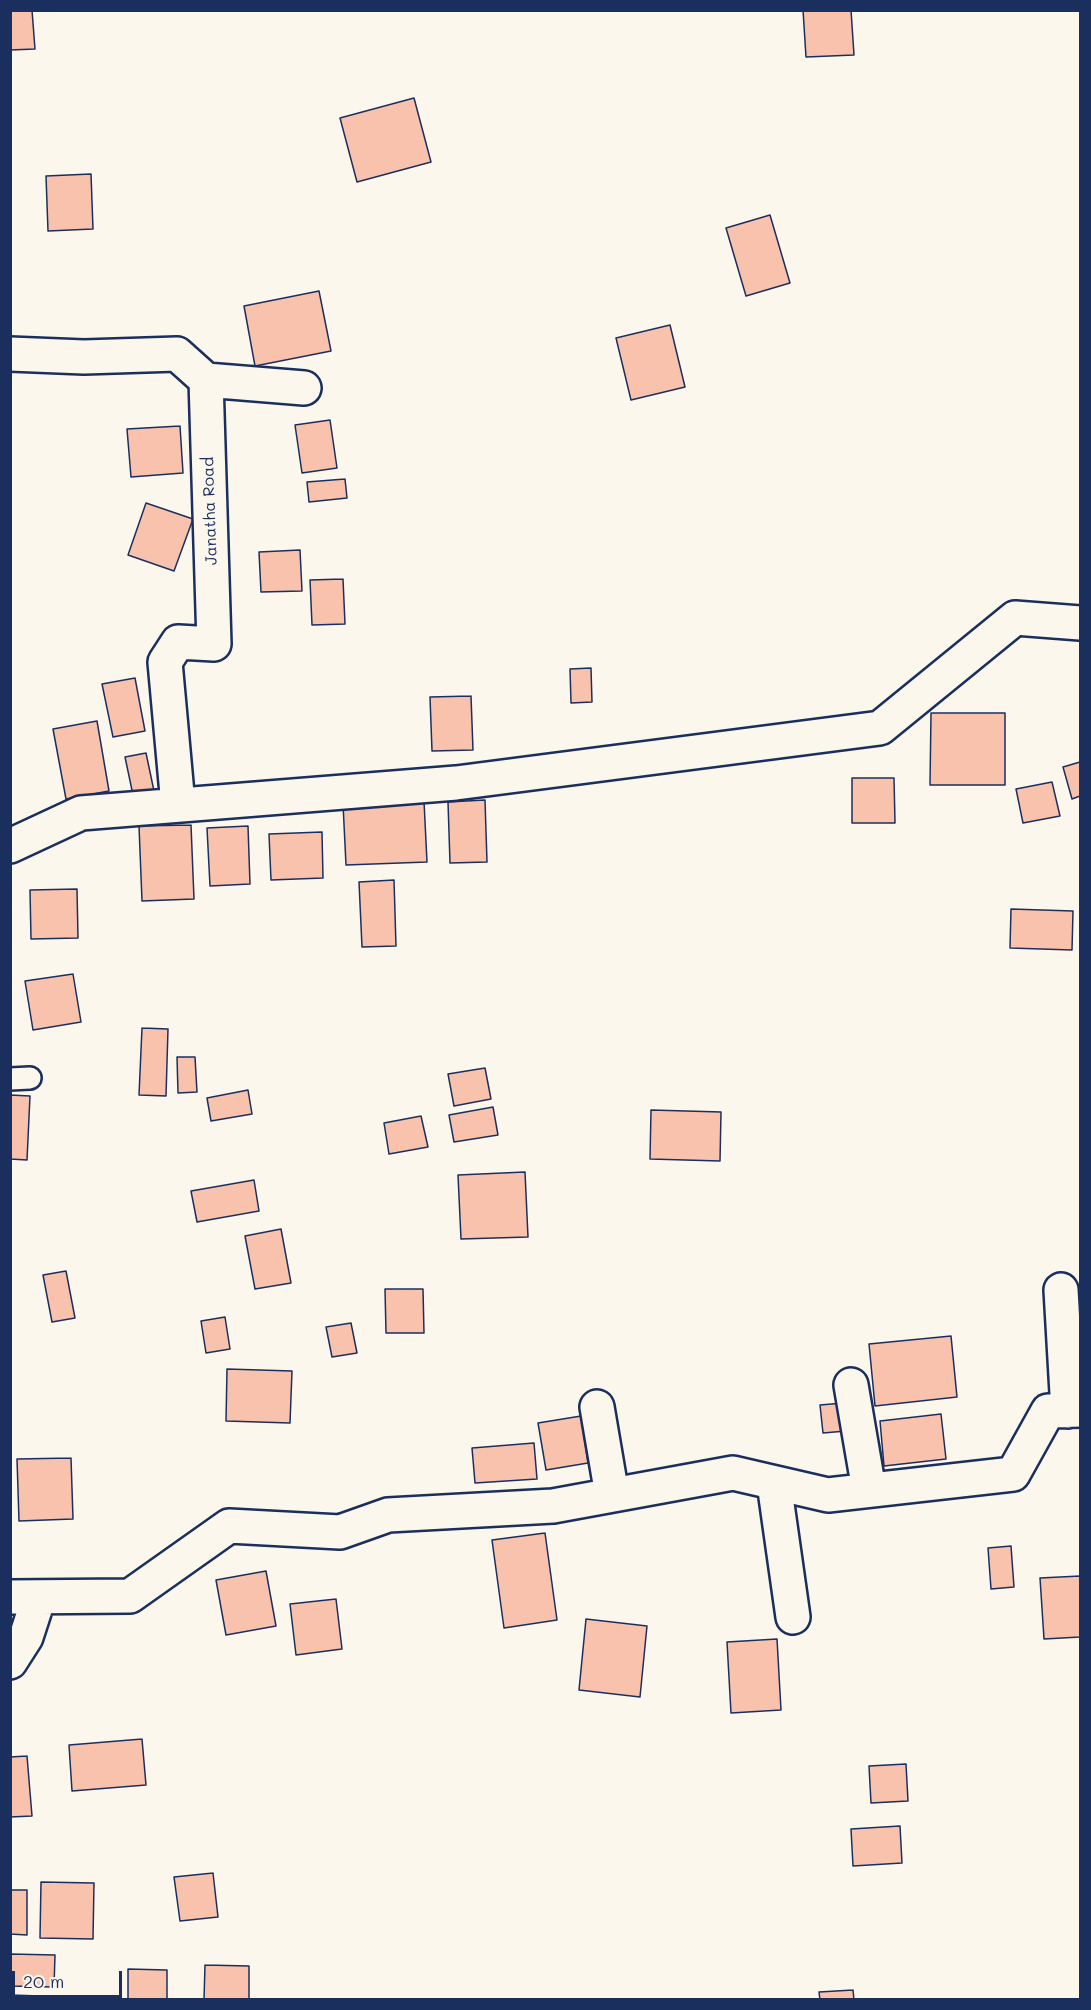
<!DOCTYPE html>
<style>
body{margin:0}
#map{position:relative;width:1091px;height:2010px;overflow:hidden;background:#fbf7ec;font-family:Mali,sans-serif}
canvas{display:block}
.frame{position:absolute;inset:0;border:12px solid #1b2f5e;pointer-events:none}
.scale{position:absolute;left:12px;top:1971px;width:110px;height:27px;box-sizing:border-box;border:3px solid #1b2f5e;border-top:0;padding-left:8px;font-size:18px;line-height:21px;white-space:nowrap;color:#1b2f5e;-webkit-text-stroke:4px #fbf7ec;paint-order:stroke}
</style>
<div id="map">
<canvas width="1091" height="2010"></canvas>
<div class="frame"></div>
<div class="scale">20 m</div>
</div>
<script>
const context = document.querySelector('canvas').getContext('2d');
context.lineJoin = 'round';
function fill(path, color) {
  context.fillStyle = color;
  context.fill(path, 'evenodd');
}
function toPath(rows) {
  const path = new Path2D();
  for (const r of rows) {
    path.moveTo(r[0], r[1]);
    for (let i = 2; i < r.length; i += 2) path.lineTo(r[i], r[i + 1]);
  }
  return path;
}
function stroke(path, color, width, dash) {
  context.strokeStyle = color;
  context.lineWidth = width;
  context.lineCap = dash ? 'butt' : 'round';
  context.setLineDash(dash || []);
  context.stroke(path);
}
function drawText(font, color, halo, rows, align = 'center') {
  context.font = font + ' Mali,sans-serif';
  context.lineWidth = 4.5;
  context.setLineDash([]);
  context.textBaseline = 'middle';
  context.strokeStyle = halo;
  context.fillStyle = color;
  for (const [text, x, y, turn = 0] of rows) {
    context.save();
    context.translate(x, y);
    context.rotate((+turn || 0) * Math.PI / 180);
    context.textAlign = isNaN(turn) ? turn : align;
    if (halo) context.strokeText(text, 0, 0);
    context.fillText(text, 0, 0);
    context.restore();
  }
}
const building = toPath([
 [10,10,32,10,35,49,10,50,10,10],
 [803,10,851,10,854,55,806,57,803,10],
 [414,98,431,162,357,182,340,118,414,98],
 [91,174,93,229,48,231,46,176,91,174],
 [770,215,790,283,746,296,726,228,770,215],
 [319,291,331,351,255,366,244,306,319,291],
 [670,325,685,387,631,400,616,338,670,325],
 [330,420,337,468,302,473,295,425,330,420],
 [180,426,183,473,131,477,127,429,180,426],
 [345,479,347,498,309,502,307,482,345,479],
 [146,503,193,519,174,571,128,555,146,503],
 [300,550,302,591,261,592,259,552,300,550],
 [343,579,345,624,312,625,310,580,343,579],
 [591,668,592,702,571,703,570,669,591,668],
 [135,678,145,731,113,737,102,684,135,678],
 [471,696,473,750,432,751,430,697,471,696],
 [931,713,1005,713,1005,785,930,785,931,713],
 [97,721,109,791,66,799,53,729,97,721],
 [146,753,154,791,133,795,125,757,146,753],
 [1080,762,1080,796,1072,799,1063,767,1080,762],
 [852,778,894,778,895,823,852,823,852,778],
 [1052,782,1060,816,1023,823,1016,789,1052,782],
 [485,800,487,862,450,863,448,802,485,800],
 [424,801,427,862,346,865,343,804,424,801],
 [191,825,194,899,142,901,139,826,191,825],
 [248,826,250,884,210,886,207,828,248,826],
 [322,832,323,878,271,880,269,834,322,832],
 [394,880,396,946,362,947,359,882,394,880],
 [77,889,78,938,31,939,30,890,77,889],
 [1011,909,1073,911,1072,950,1010,948,1011,909],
 [73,974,81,1022,33,1030,25,981,73,974],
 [142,1028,168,1029,166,1096,139,1095,142,1028],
 [177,1057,195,1057,197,1092,178,1093,177,1057],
 [485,1068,491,1099,454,1106,448,1074,485,1068],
 [248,1090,252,1114,211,1121,207,1098,248,1090],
 [10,1095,30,1096,27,1160,10,1159,10,1095],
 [493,1107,498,1135,454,1142,449,1115,493,1107],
 [651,1110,721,1112,720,1161,650,1159,651,1110],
 [421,1116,428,1147,389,1154,384,1123,421,1116],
 [525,1172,528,1237,461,1239,458,1175,525,1172],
 [254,1180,259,1211,197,1222,191,1191,254,1180],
 [281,1229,291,1283,255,1289,245,1236,281,1229],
 [66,1271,75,1318,52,1322,43,1275,66,1271],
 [385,1289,423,1289,424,1333,386,1333,385,1289],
 [225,1317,230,1349,206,1353,201,1321,225,1317],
 [351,1323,357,1353,332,1357,326,1327,351,1323],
 [951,1336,957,1397,875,1406,869,1344,951,1336],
 [227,1369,292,1371,290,1423,226,1421,227,1369],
 [843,1403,846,1431,823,1433,820,1405,843,1403],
 [941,1414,946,1459,884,1466,880,1421,941,1414],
 [581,1416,588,1463,546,1470,538,1423,581,1416],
 [534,1443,537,1479,475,1483,472,1448,534,1443],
 [71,1458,73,1519,19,1521,17,1459,71,1458],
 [545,1533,557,1620,504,1628,492,1540,545,1533],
 [1011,1546,1014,1587,991,1589,988,1548,1011,1546],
 [266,1571,276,1626,226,1635,216,1580,266,1571],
 [1080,1576,1080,1637,1044,1639,1040,1578,1080,1576],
 [336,1599,342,1649,296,1655,290,1604,336,1599],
 [586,1619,647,1626,640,1697,579,1690,586,1619],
 [777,1639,781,1710,731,1713,727,1642,777,1639],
 [142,1739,146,1785,72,1791,69,1745,142,1739],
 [27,1756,32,1816,10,1817,10,1757,27,1756],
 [906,1764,908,1801,871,1803,869,1766,906,1764],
 [900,1826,902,1863,853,1866,851,1829,900,1826],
 [213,1873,218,1917,180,1921,174,1877,213,1873],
 [41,1882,94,1883,93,1939,40,1938,41,1882],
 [10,1890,27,1890,27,1935,10,1934,10,1890],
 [10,1954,55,1955,54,1987,10,1986,10,1954],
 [205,1965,249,1966,249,2000,204,2000,205,1965],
 [128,1969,167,1970,167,2000,128,1999,128,1969],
 [853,1990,854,2000,820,2000,819,1992,853,1990],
 [11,1995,69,1997,69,2000,11,2000,11,1995]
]);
const service = toPath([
 [10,1079,30,1078]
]);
const minor = toPath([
 [10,354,84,357,177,354,206,380,214,644,178,642,165,662,178,805],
 [206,380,304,388],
 [10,846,81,813,456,783,880,728,1015,618,1080,623],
 [1061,1290,1068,1411],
 [851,1385,869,1490],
 [597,1407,612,1495],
 [774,1483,793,1617],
 [10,1597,130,1596,229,1526,340,1532,388,1515,553,1506,733,1473,828,1495,1013,1474,1048,1411,1080,1410],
 [10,1662,26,1637,39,1597]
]);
const streetNames = [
 ["Janatha Road",210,511,-92]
];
fill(building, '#f9c2ad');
stroke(building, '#1b2f5e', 1.5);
stroke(service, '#1b2f5e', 26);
stroke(minor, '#1b2f5e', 38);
stroke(service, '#fbf7ec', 21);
stroke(minor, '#fbf7ec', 33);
drawText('16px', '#1b2f5e', '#fbf7ec', streetNames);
</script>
